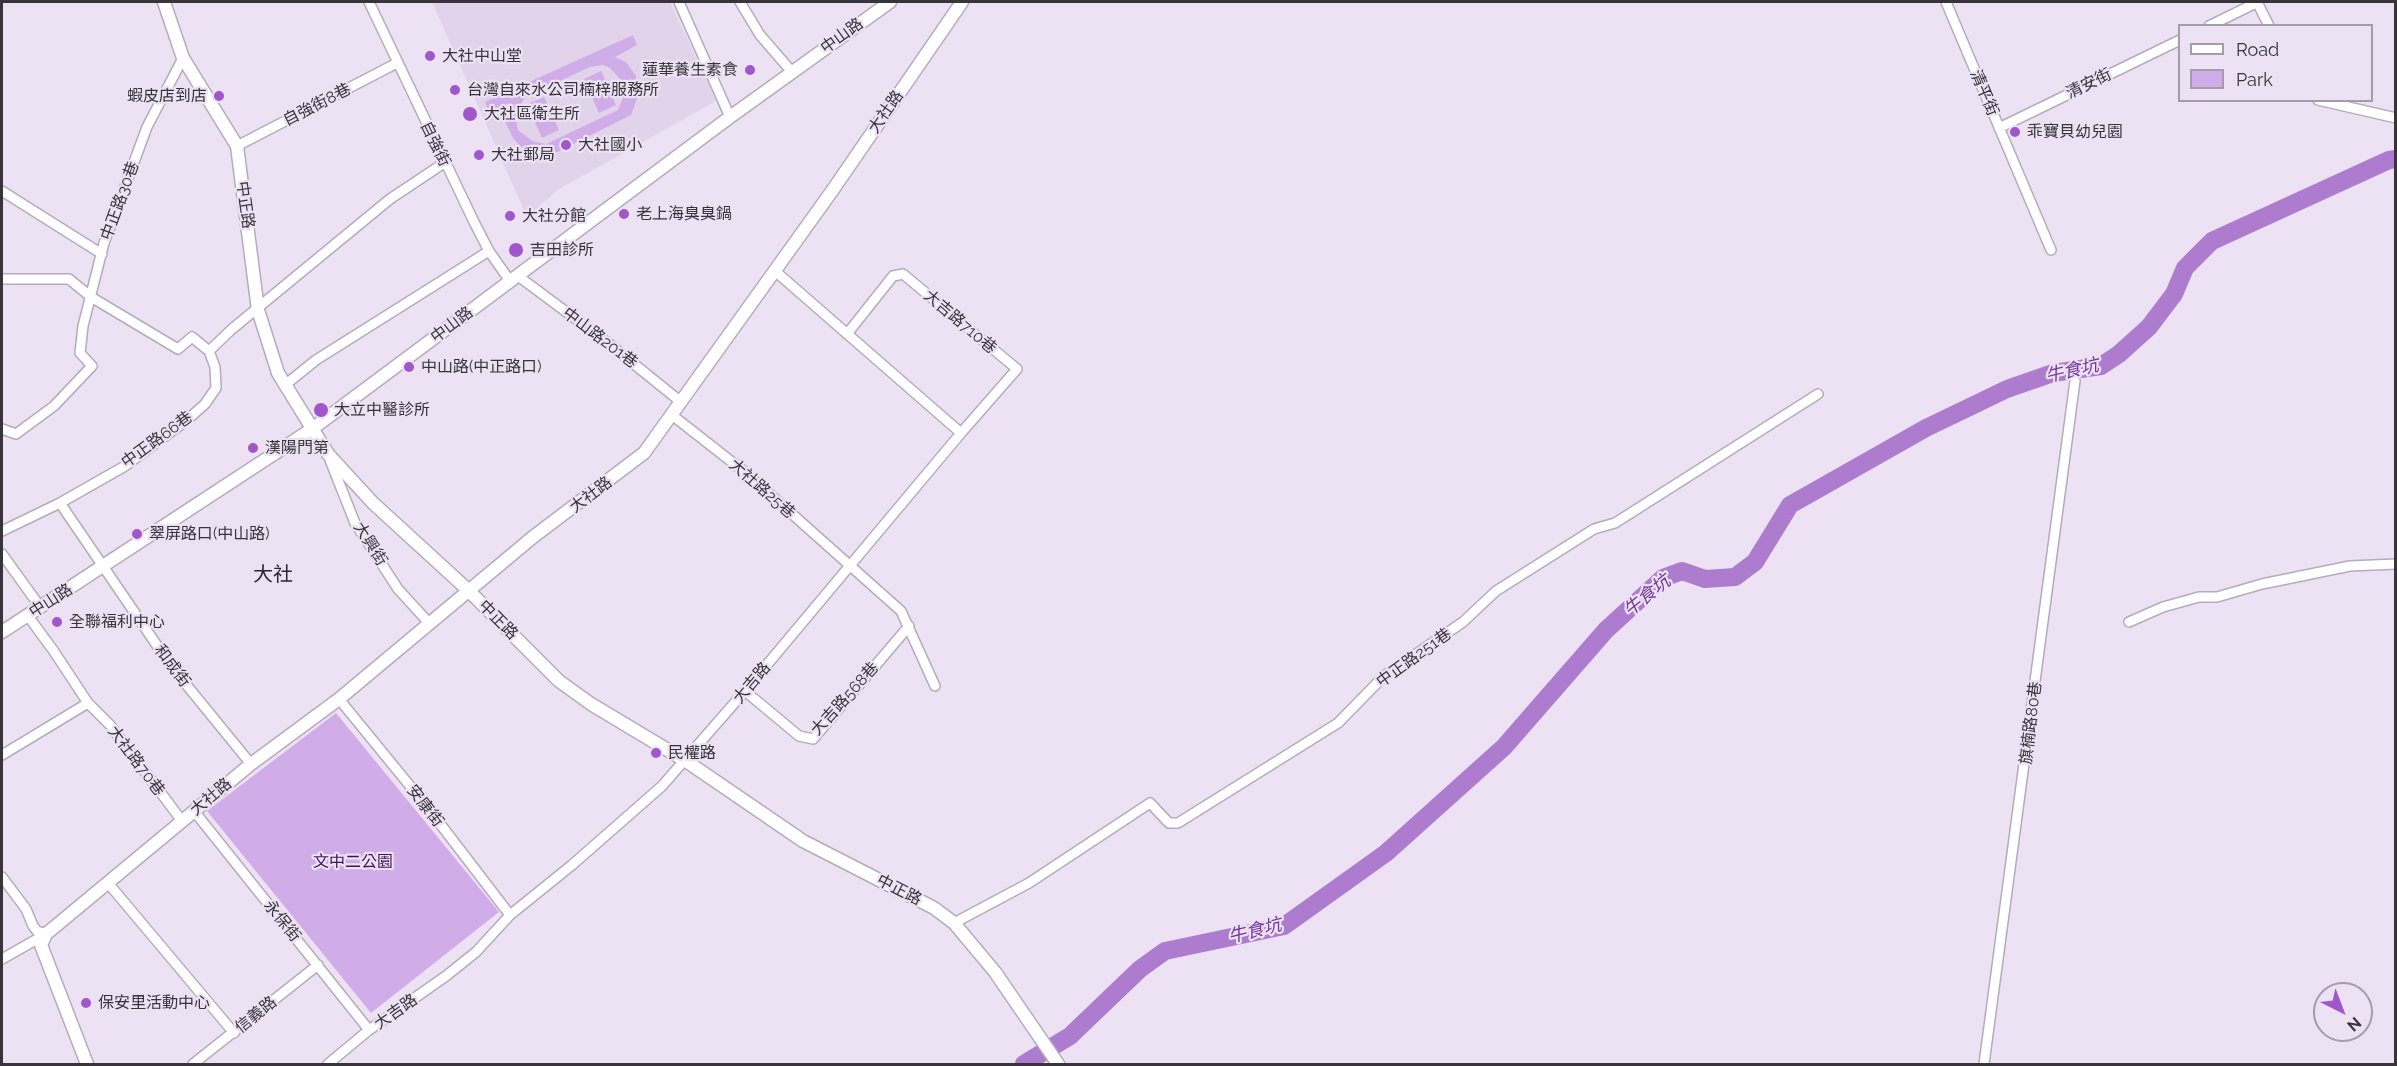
<!DOCTYPE html>
<meta charset="utf-8">
<style>
body{margin:0}
#map{position:relative;width:2397px;height:1066px;overflow:hidden;background:#ece2f3;font-family:Raleway,sans-serif}
canvas{display:block}
.frame{position:absolute;inset:0;border:3px solid #38343a;pointer-events:none}
.legend{position:absolute;left:2178px;top:24px;width:195px;height:78px;box-sizing:border-box;background:#ece2f3;border:2px solid #a49ca9;margin:0;padding:8px 10px;list-style:none;font-size:18px;color:#38343a}
.legend li{display:flex;align-items:center;gap:12px;height:30px}
.legend b{width:30px;border:2px solid #a49ca9}
.north{position:absolute;left:2313px;top:982px;width:60px;height:60px;box-sizing:border-box;background:#ece2f3;border:2px solid #a49ca9;border-radius:50%;rotate:138deg;font-size:16px;font-weight:700;line-height:24px;text-align:center;color:#38343a}
.north::after{content:'';display:block;margin:auto;width:21px;height:27px;background:#9f57cb;clip-path:polygon(50% 0,100% 100%,50% 72%,0 100%)}
</style>
<div id="map">
<canvas width="2397" height="1066"></canvas>
<div class="frame"></div>
<ul class="legend">
<li><b style="height:8px;background:#fff"></b>Road</li>
<li><b style="height:16px;background:#d0ade9"></b>Park</li>
</ul>
<div class="north">N</div>
</div>
<script>
const context = document.querySelector('canvas').getContext('2d');
context.lineJoin = 'round';
function fill(path, color) {
  context.fillStyle = color;
  context.fill(path, 'evenodd');
}
function toPath(rows) {
  const path = new Path2D();
  for (const r of rows) {
    path.moveTo(r[0], r[1]);
    for (let i = 2; i < r.length; i += 2) path.lineTo(r[i], r[i + 1]);
  }
  return path;
}
function stroke(path, color, width, dash) {
  context.strokeStyle = color;
  context.lineWidth = width;
  context.lineCap = dash ? 'butt' : 'round';
  context.setLineDash(dash || []);
  context.stroke(path);
}
function drawText(font, color, halo, rows, align = 'center') {
  context.font = font + ' Raleway,"Noto Sans TC",sans-serif';
  context.lineWidth = 4.5;
  context.setLineDash([]);
  context.textBaseline = 'middle';
  context.strokeStyle = halo;
  context.fillStyle = color;
  for (const [text, x, y, turn = 0] of rows) {
    context.save();
    context.translate(x, y);
    context.rotate((+turn || 0) * Math.PI / 180);
    context.textAlign = isNaN(turn) ? turn : align;
    if (halo) context.strokeText(text, 0, 0);
    context.fillText(text, 0, 0);
    context.restore();
  }
}
const built = toPath([
 [432,2,670,2,716,101,559,189,527,217]
]);
const green = toPath([
 [633,35,637,45,615,57,626,62,636,76,637,98,631,115,551,155,522,148,513,138,505,121,509,103,489,112,485,102],
 [603,65,610,68,623,82,626,90,618,110,546,144,532,141,518,130,515,116,525,97,590,67],
 [601,71,616,105,599,113,584,79],
 [544,97,559,130,542,138,527,105],
 [336,713,499,912,371,1013,207,811]
]);
const river = toPath([
 [1024,1064,1070,1036,1140,969,1165,951,1284,926,1386,853,1504,747,1606,630,1663,578,1682,571,1705,579,1735,577,1755,562,1790,505,1926,428,2007,389,2053,373,2101,366,2119,354,2149,327,2174,294,2185,268,2212,241,2389,160,2396,159]
]);
const street = toPath([
 [369,2,474,222,489,251,510,281],
 [679,2,730,117],
 [740,2,760,35,792,72],
 [1946,2,2051,250],
 [2257,2,2269,26],
 [2209,26,2258,2],
 [2318,100,2396,118],
 [1999,128,2180,40],
 [237,146,397,63],
 [2,191,102,254],
 [518,276,608,343,681,402],
 [2,279,69,279,91,297,178,349,192,337,209,351],
 [847,334,893,276,903,274,1017,369,961,433],
 [285,385,316,360,489,251],
 [672,415,746,473,901,611,935,686],
 [2,429,16,434,54,406,92,366,80,353,83,326,104,243,147,127,183,58],
 [330,460,355,523,398,589,429,623],
 [60,503,171,666,251,764],
 [2,531,60,503,125,466,187,420,205,404,216,388,215,367,209,351,232,329,390,199,444,163],
 [2,554,41,608],
 [28,616,53,650,88,703,110,725,182,821],
 [2129,622,2163,607,2199,597,2217,597,2262,584,2350,566,2396,564],
 [745,691,799,736,813,739,909,626],
 [339,699,428,808,510,915],
 [2,755,88,703],
 [194,811,369,1030],
 [2,877,26,909,33,926,37,931,46,934],
 [108,883,234,1033],
 [954,923,1029,883,1150,803,1169,823,1178,823,1338,723,1384,676,1463,622,1496,591,1594,529,1615,523,1818,394],
 [2,959,46,934],
 [193,1064,318,965],
 [328,1064,369,1030,446,976,476,952,510,915,572,865,662,786,745,691,961,433,775,271],
 [1984,1064,2075,381]
]);
const secondary = toPath([
 [164,2,183,58,237,146,258,310,278,373,328,454,373,503,468,590,559,681,591,704,686,761,803,841,934,908,954,923,995,972,1058,1064],
 [2,632,312,429,730,117,890,2],
 [87,1064,41,945,46,934,251,764,339,699,533,537,644,453,832,191,962,2]
]);
const markers = [
 [430,56,6,"#9f57cb"],
 [750,70,6,"#9f57cb"],
 [455,90,6,"#9f57cb"],
 [219,96,6,"#9f57cb"],
 [470,114,8,"#9f57cb"],
 [2015,132,6,"#9f57cb"],
 [566,145,6,"#9f57cb"],
 [479,155,6,"#9f57cb"],
 [624,214,6,"#9f57cb"],
 [510,216,6,"#9f57cb"],
 [516,250,8,"#9f57cb"],
 [409,367,6,"#9f57cb"],
 [321,410,8,"#9f57cb"],
 [253,448,6,"#9f57cb"],
 [137,534,6,"#9f57cb"],
 [57,622,6,"#9f57cb"],
 [656,753,6,"#9f57cb"],
 [86,1003,6,"#9f57cb"]
];
const streetNames = [
 ["中山路",842,36,-36],
 ["清安街",2089,84,-26],
 ["清平街",1984,93,67],
 ["自強街8巷",317,105,-27],
 ["大社路",886,112,-55],
 ["自強街",435,144,64],
 ["中正路30巷",120,201,-70],
 ["中正路",245,205,82],
 ["大吉路710巷",960,322,40],
 ["中山路",452,325,-37],
 ["中山路201巷",600,338,37],
 ["中正路66巷",157,440,-36],
 ["大社路25巷",762,489,41],
 ["大社路",591,495,-37],
 ["大興街",370,544,58],
 ["中山路",51,601,-33],
 ["中正路",498,620,45],
 ["中正路251巷",1414,658,-36],
 ["和成街",172,666,53],
 ["大吉路",752,683,-50],
 ["大吉路568巷",845,699,-48],
 ["旗楠路80巷",2031,723,-83],
 ["大社路70巷",136,761,53],
 ["大社路",211,797,-40],
 ["安康街",425,806,52],
 ["中正路",899,890,27],
 ["永保街",282,921,51],
 ["大吉路",396,1012,-35],
 ["信義路",256,1015,-39]
];
const poiNames = [
 ["大社中山堂",442,56],
 ["蓮華養生素食",738,70,"right"],
 ["台灣自來水公司楠梓服務所",467,90],
 ["蝦皮店到店",207,96,"right"],
 ["大社區衛生所",484,114],
 ["乖寶貝幼兒園",2027,132],
 ["大社國小",578,145],
 ["大社郵局",491,155],
 ["老上海臭臭鍋",636,214],
 ["大社分館",522,216],
 ["吉田診所",530,250],
 ["中山路(中正路口)",421,367],
 ["大立中醫診所",334,410],
 ["漢陽門第",265,448],
 ["翠屏路口(中山路)",149,534],
 ["全聯福利中心",69,622],
 ["民權路",668,753],
 ["保安里活動中心",98,1003]
];
const parkNames = [
 ["文中二公園",353,862]
];
const waterNames = [
 ["牛食坑",2072,371,-13],
 ["牛食坑",1647,596,-39],
 ["牛食坑",1255,931,-14]
];
const quarterNames = [
 ["大社",273,575]
];
fill(built, '#e1d4ea');
fill(green, '#d0ade9');
stroke(river, '#ae7ccf', 18);
stroke(street, '#b5abbc', 12);
stroke(secondary, '#b5abbc', 15);
stroke(street, '#fff', 9);
stroke(secondary, '#fff', 12);
for (const [x, y, r, color] of markers) {
  const dot = new Path2D();
  dot.arc(x, y, r, 0, 2 * Math.PI);
  context.fillStyle = color;
  context.fill(dot);
  stroke(dot, '#ece2f3', 2);
}
drawText('16px', '#38343a', '#ece2f3', streetNames);
drawText('16px', '#38343a', '#ece2f3', poiNames, 'left');
drawText('16px', '#41105b', '#ece2f3', parkNames);
drawText('italic 18px', '#733597', '#ece2f3', waterNames);
drawText('20px', '#2d2632', '#ece2f3', quarterNames);
</script>
